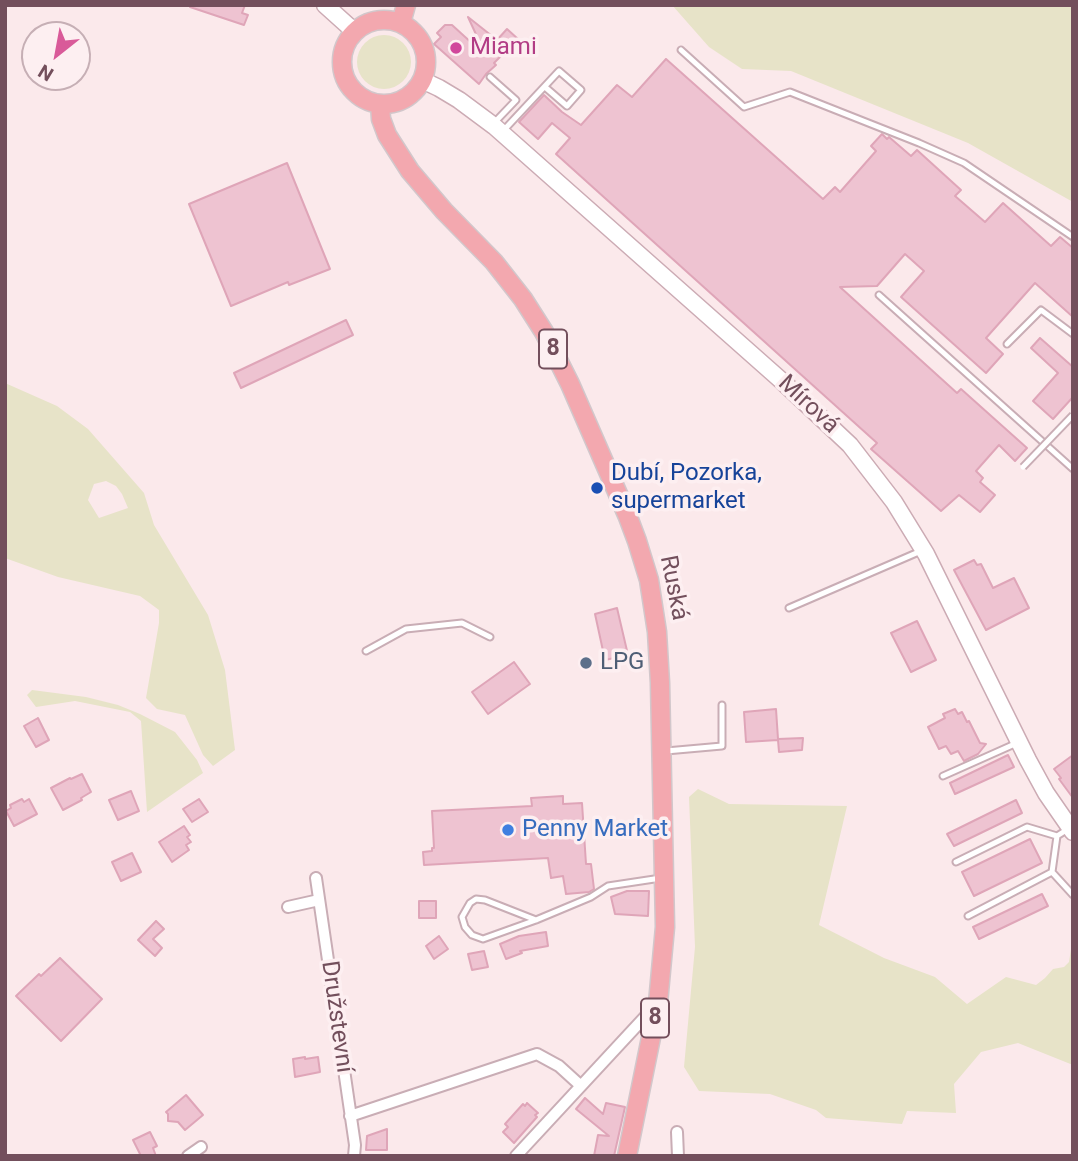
<!DOCTYPE html>
<meta charset="utf-8">
<style>
body{margin:0}
#map{position:relative;width:1078px;height:1161px;overflow:hidden;background:#fbe9eb;font-family:Roboto,sans-serif}
canvas{display:block}
.frame{position:absolute;inset:0;border:7px solid #734f5c;pointer-events:none}
.north{position:absolute;left:21px;top:21px;width:70px;height:70px;box-sizing:border-box;background:#fdeff1;border:2px solid #c6afb5;border-radius:50%;rotate:211deg;font-size:19px;font-weight:700;line-height:28px;text-align:center;color:#734f5c}
.north::after{content:'';display:block;margin:auto;width:24px;height:32px;background:#d95a99;clip-path:polygon(50% 0,100% 100%,50% 72%,0 100%)}
</style>
<div id="map">
<canvas width="1078" height="1161"></canvas>
<div class="frame"></div>
<div class="north">N</div>
</div>
<script>
const context = document.querySelector('canvas').getContext('2d');
context.lineJoin = 'round';
function fill(path, color) {
  context.fillStyle = color;
  context.fill(path, 'evenodd');
}
function toPath(rows) {
  const path = new Path2D();
  for (const r of rows) {
    if (r.length === 3) {
      path.moveTo(r[0] + r[2], r[1]);
      path.arc(r[0], r[1], r[2], 0, 2 * Math.PI);
      continue;
    }
    path.moveTo(r[0], r[1]);
    for (let i = 2; i < r.length; i += 2) path.lineTo(r[i], r[i + 1]);
  }
  return path;
}
function stroke(path, color, width, dash) {
  context.strokeStyle = color;
  context.lineWidth = width;
  context.lineCap = dash ? 'butt' : 'round';
  context.setLineDash(dash || []);
  context.stroke(path);
}
function drawText(font, color, halo, rows, align = 'center') {
  context.font = font + ' Roboto,sans-serif';
  context.lineWidth = 7;
  context.setLineDash([]);
  context.textBaseline = 'middle';
  context.strokeStyle = halo;
  context.fillStyle = color;
  for (const [text, x, y, turn = 0] of rows) {
    context.save();
    context.translate(x, y);
    context.rotate((+turn || 0) * Math.PI / 180);
    context.textAlign = isNaN(turn) ? turn : align;
    if (halo) context.strokeText(text, 0, 0);
    context.fillText(text, 0, 0);
    context.restore();
  }
}
const green = toPath([
 [672,5,1073,5,1073,202,968,143,791,71,742,69,709,47],
 [384,62,27],
 [5,383,57,406,88,429,144,493,154,525,208,615,225,670,235,750,213,766,203,755,185,715,157,709,146,698,159,623,159,610,140,596,58,577,5,558],
 [106,481,116,486,122,494,128,508,99,518,88,500,94,484],
 [32,690,86,697,118,705,140,714,175,732,197,760,203,773,147,812,141,721,130,712,75,701,36,707,27,695],
 [698,789,729,804,847,806,819,925,884,958,935,977,967,1004,1006,977,1036,985,1045,978,1053,969,1064,967,1069,962,1073,936,1073,1065,1018,1043,981,1052,954,1084,956,1113,907,1111,902,1124,826,1118,816,1110,770,1094,699,1091,684,1067,695,947,689,797]
]);
const building = toPath([
 [190,5,245,5,242,13,248,15,244,25,190,7,190,5],
 [468,17,497,40,507,29,518,39,494,63,496,65,486,74,479,84,434,44,441,37,437,33,445,25,452,25,486,56,468,17],
 [666,59,823,199,835,187,840,192,876,151,871,146,882,134,887,139,889,137,911,156,917,150,961,190,955,196,985,222,1003,203,1051,246,1060,237,1073,248,1073,317,1035,283,986,338,1003,354,986,373,901,297,924,271,905,254,877,286,840,287,957,393,961,389,1027,448,1015,461,999,445,976,471,983,478,980,482,995,495,980,512,959,495,941,511,871,449,877,443,556,154,570,138,552,123,538,139,519,122,544,95,562,112,581,125,617,85,632,97,666,59],
 [287,163,330,269,289,285,288,282,231,306,189,204,287,163],
 [346,320,353,335,241,388,234,373,346,320],
 [1040,338,1073,367,1073,397,1053,419,1033,401,1058,373,1031,348,1040,338],
 [974,560,977,565,981,564,993,588,1014,578,1029,608,986,630,954,570,974,560],
 [617,608,628,655,605,660,595,614,617,608],
 [917,621,936,660,911,672,891,633,917,621],
 [514,662,530,684,488,714,472,692,514,662],
 [776,709,778,739,803,738,802,750,779,752,778,740,746,742,744,712,776,709],
 [955,709,958,714,962,712,967,722,969,721,980,743,986,744,978,754,964,761,958,751,951,754,946,746,939,749,928,727,945,718,943,714,955,709],
 [38,718,49,740,36,747,24,726,38,718],
 [1008,755,1014,767,955,794,950,783,1008,755],
 [1073,755,1073,798,1059,779,1061,778,1054,769,1073,755],
 [82,774,91,792,81,798,82,800,63,810,51,788,70,778,71,779,82,774],
 [131,791,139,811,118,820,109,800,131,791],
 [563,796,563,804,582,803,586,864,591,864,594,889,589,892,566,894,563,876,551,878,548,858,424,865,423,852,432,851,432,848,434,848,432,811,532,806,531,798,563,796],
 [22,799,24,802,29,799,37,814,14,826,6,811,11,808,10,805,22,799],
 [199,799,208,812,192,822,183,809,199,799],
 [1016,800,1022,813,954,846,947,834,1016,800],
 [184,826,190,835,187,837,191,842,186,845,189,850,172,862,159,842,184,826],
 [1030,839,1042,863,974,896,962,872,1030,839],
 [132,853,141,872,121,881,112,862,132,853],
 [627,891,649,891,648,916,615,914,611,897,627,891],
 [1042,894,1048,906,979,939,973,927,1042,894],
 [419,901,436,901,436,918,419,918,419,901],
 [156,921,164,929,153,939,162,948,155,956,138,940,156,921],
 [546,932,548,946,520,951,522,953,506,959,500,944,519,936,546,932],
 [439,936,448,949,434,959,426,946,439,936],
 [484,951,488,967,472,970,468,954,484,951],
 [60,958,102,999,61,1041,16,996,39,974,41,976,60,958],
 [305,1057,305,1059,318,1057,320,1072,295,1077,293,1059,305,1057],
 [186,1095,203,1115,185,1130,178,1122,168,1121,168,1114,166,1112,186,1095],
 [585,1098,603,1114,606,1103,625,1107,614,1156,594,1156,598,1135,609,1136,576,1109,585,1098],
 [527,1103,538,1113,535,1115,537,1117,514,1143,503,1132,508,1127,505,1124,523,1104,525,1106,527,1103],
 [387,1129,387,1150,366,1150,367,1136,387,1129],
 [150,1132,157,1146,153,1148,156,1156,141,1156,133,1140,150,1132]
]);
const lane = toPath([
 [681,50,744,107,790,92,919,143,964,163,1073,237],
 [490,77,516,100,494,123],
 [503,131,559,71,581,90,567,106,545,87],
 [879,295,1073,469],
 [1007,344,1041,310,1073,334],
 [789,608,921,551],
 [366,651,406,629,462,623,490,637],
 [666,751,722,746,722,705],
 [943,776,1017,743],
 [956,862,1027,827,1057,836],
 [1052,872,1073,895],
 [968,916,1052,872,1057,836,1068,829],
 [536,920,485,900,476,899,470,903,462,917,465,927,472,935,483,939,536,920,591,897,608,886,661,878]
]);
const street = toPath([
 [316,878,355,1145,354,1156],
 [288,907,319,900],
 [350,1116,537,1054,559,1066,581,1086],
 [677,1132,678,1156],
 [188,1156,201,1147],
 [516,1156,656,1005]
]);
const secondary = toPath([
 [325,5,355,32],
 [422,80,439,88,459,100,494,126,783,382,850,445,894,502,926,554,1028,760,1046,793,1073,832]
]);
const primary = toPath([
 [384,62,42],
 [401,23,406,5],
 [380,104,381,119,387,135,410,171,444,211,494,262,523,299,544,332,570,384,628,517,637,541,649,580,657,632,660,683,665,927,658,1003,627,1156]
]);
const laneBridge = toPath([
 [1023,467,1073,415]
]);
const markers = [
 [456,48,7,"#d1479c"],
 [597,488,7,"#1a4fb4"],
 [586,663,7,"#5c6f8a"],
 [508,830,7,"#3f7fe0"]
];
const shields = [
 [553,349,28],
 [655,1018,28]
];
const shieldNames = [
 ["8",553,349],
 ["8",655,1018]
];
const hotelNames = [
 ["Miami",470,48]
];
const streetNames = [
 ["Mírová",808,405,43],
 ["Ruská",673,588,79],
 ["Družstevní",336,1017,82]
];
const transitNames = [
 ["Dubí, Pozorka,",611,474],
 ["supermarket",611,502]
];
const serviceNames = [
 ["LPG",600,663]
];
const shopNames = [
 ["Penny Market",522,830]
];
fill(green, '#e7e3c8');
fill(building, '#eec3d1');
stroke(building, '#dfa5b8', 2);
stroke(lane, '#c9adb5', 9);
stroke(street, '#c9adb5', 14);
stroke(secondary, '#ccabb4', 19);
stroke(primary, '#d2c7cb', 21);
stroke(lane, '#fff', 5);
stroke(street, '#fff', 10);
stroke(secondary, '#fff', 16);
stroke(primary, '#f3a8af', 18);
stroke(laneBridge, '#c9adb5', 9, []);
stroke(laneBridge, '#fff', 5);
for (const [x, y, r, color] of markers) {
  const dot = new Path2D();
  dot.arc(x, y, r, 0, 2 * Math.PI);
  context.fillStyle = color;
  context.fill(dot);
  stroke(dot, '#fdeff1', 2.5);
}
for (const [x, y, w] of shields) {
  const box = new Path2D();
  box.roundRect(x - w / 2, y - 19.5, w, 39, 5);
  context.fillStyle = '#fdeff1';
  context.fill(box);
  stroke(box, '#734f5c', 2);
}
drawText('bold 23px', '#734f5c', null, shieldNames);
drawText('24px', '#b23c85', '#fdeff1', hotelNames, 'left');
drawText('24px', '#734f5c', '#fdeff1', streetNames);
drawText('24px', '#164399', '#fdeff1', transitNames, 'left');
drawText('24px', '#4e5e75', '#fdeff1', serviceNames, 'left');
drawText('24px', '#366cbe', '#fdeff1', shopNames, 'left');
</script>
